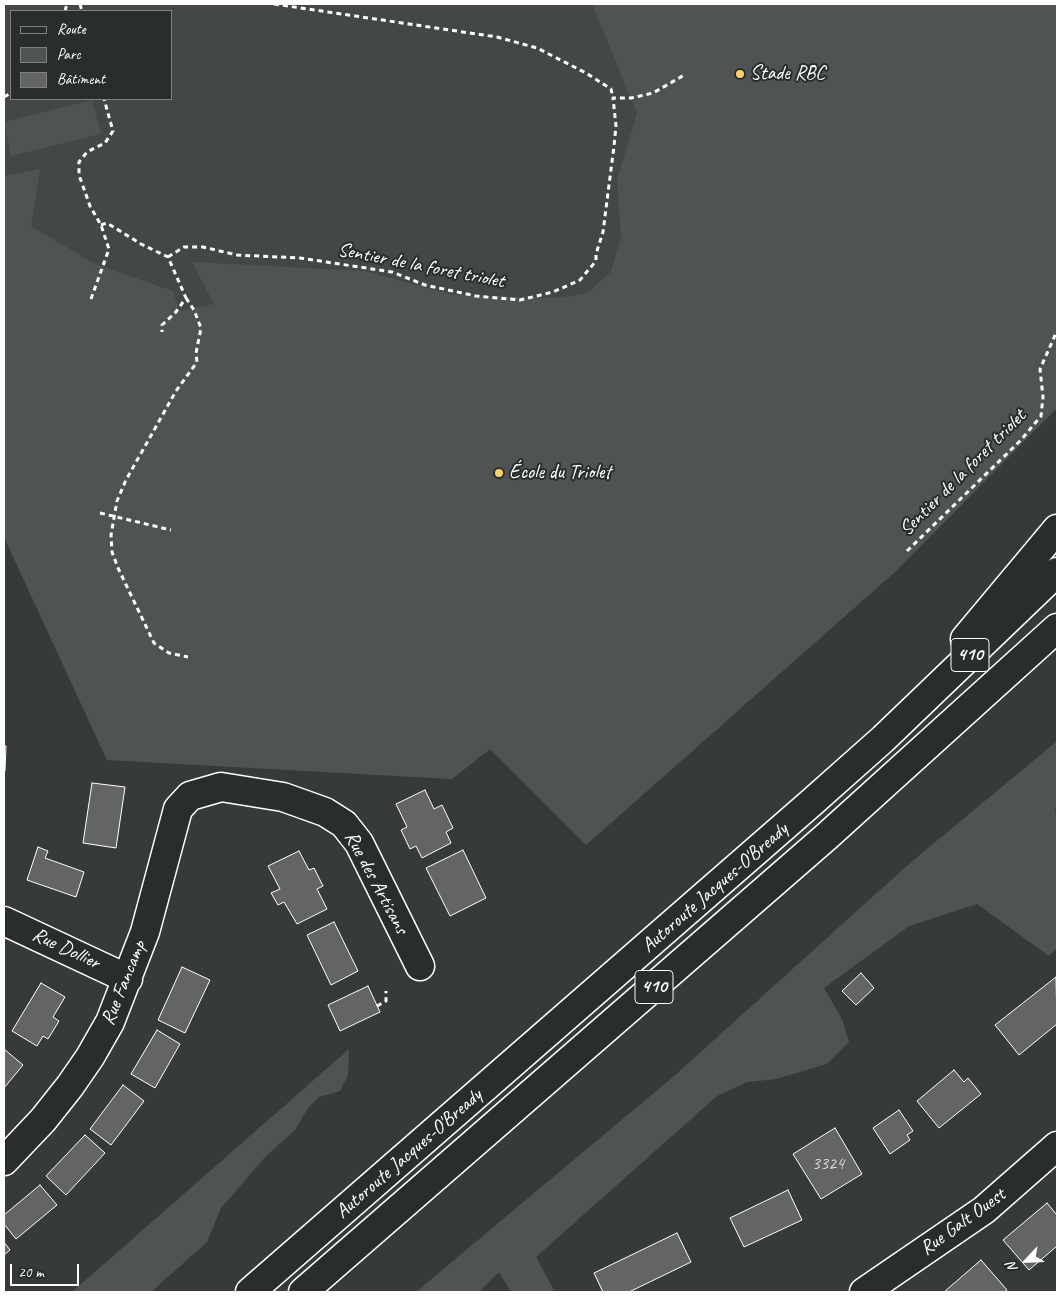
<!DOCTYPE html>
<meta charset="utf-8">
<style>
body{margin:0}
#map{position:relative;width:1061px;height:1296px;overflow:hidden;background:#373a3b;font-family:Caveat,sans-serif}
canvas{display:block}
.frame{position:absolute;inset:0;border:5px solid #fff;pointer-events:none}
.legend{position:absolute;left:10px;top:10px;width:162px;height:90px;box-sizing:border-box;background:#2a2d2e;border:1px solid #7f8182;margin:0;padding:6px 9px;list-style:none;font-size:15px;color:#fff}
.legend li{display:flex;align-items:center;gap:10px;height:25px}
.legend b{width:25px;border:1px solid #7f8182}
.north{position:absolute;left:1001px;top:1236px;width:50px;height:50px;-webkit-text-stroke:4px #2a2d2e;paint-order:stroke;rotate:245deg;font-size:14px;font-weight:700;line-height:20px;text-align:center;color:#fff}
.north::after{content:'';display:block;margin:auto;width:18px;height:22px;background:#fff;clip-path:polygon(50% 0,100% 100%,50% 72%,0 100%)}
.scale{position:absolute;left:10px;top:1264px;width:69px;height:22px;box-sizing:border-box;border:2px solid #fff;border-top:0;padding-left:6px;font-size:15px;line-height:18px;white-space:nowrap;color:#fff;-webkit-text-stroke:4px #2a2d2e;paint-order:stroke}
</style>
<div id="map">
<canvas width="1061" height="1296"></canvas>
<div class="frame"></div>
<ul class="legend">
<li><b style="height:6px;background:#2a2d2e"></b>Route</li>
<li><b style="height:14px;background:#505354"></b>Parc</li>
<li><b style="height:14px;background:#636465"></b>Bâtiment</li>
</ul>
<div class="north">N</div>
<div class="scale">20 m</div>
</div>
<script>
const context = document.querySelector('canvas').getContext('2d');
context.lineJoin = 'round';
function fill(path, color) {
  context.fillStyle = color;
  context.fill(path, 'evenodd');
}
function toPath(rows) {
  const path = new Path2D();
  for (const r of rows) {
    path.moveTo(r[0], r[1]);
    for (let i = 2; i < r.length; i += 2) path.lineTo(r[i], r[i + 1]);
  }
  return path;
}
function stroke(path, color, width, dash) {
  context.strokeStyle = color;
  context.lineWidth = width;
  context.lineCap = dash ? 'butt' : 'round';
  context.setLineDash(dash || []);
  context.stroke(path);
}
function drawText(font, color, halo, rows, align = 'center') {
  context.font = font + ' Caveat,sans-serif';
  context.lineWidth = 4;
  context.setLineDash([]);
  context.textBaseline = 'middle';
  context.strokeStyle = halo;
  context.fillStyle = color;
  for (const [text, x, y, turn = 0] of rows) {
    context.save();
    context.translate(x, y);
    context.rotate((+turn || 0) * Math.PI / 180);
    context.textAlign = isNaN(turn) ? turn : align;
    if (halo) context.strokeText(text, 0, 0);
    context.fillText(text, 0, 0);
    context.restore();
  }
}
const built = toPath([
 [4,4,1057,4,1057,408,896,571,586,845,490,749,452,779,107,760,4,537],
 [11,11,171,11,171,99,11,99]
]);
const green = toPath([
 [592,4,1057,4,1057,408,896,571,586,845,490,749,452,779,107,760,4,537,4,176,40,169,31,226,95,264,173,291,179,311,214,304,192,262,364,271,454,295,559,298,587,293,611,272,621,237,617,180,637,113],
 [92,100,101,134,11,156,4,122],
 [1057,741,1057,805,1055,811,1057,815,1057,948,1049,956,977,904,909,926,824,988,842,1019,849,1042,827,1064,776,1079,747,1082,717,1096,536,1257,555,1292,511,1292,499,1272,479,1292,416,1292,674,1076,910,863],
 [349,1049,348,1075,340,1091,319,1097,308,1108,295,1130,266,1156,221,1208,207,1242,151,1292,72,1292]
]);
const building = toPath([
 [4,746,6,746,5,771,4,771,4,746],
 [92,783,125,787,116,848,83,843,92,783],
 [425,790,434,809,442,805,453,828,446,832,451,843,422,858,416,846,410,849,401,830,407,827,396,804,425,790],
 [38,847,48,851,45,858,84,872,76,897,27,880,38,847],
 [463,850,486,898,450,916,426,868,463,850],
 [299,851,309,870,314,868,323,886,317,889,327,909,297,924,284,902,278,905,271,893,280,889,268,866,299,851],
 [334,922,358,971,331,985,307,935,334,922],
 [182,967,210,980,185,1033,158,1020,182,967],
 [861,973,874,988,856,1005,842,991,861,973],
 [1056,977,1057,1024,1019,1055,995,1025,1056,977],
 [41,983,65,997,53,1017,59,1021,48,1039,43,1036,37,1046,12,1031,41,983],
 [368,986,380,1012,340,1031,328,1005,368,986],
 [157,1030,180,1044,155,1088,131,1074,157,1030],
 [4,1049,23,1065,4,1088,4,1049],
 [954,1070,964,1082,968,1078,981,1094,939,1128,917,1101,954,1070],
 [123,1085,144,1101,111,1145,90,1129,123,1085],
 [899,1110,913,1131,907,1135,910,1140,890,1154,873,1128,899,1110],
 [835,1128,862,1174,821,1199,793,1154,835,1128],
 [85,1135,105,1153,66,1195,46,1176,85,1135],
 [40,1185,57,1205,16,1239,4,1224,4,1215,40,1185],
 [788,1190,802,1220,744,1247,730,1218,788,1190],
 [1047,1203,1057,1215,1057,1246,1029,1270,1003,1240,1047,1203],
 [677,1233,691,1262,629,1292,603,1292,594,1273,677,1233],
 [4,1242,10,1250,4,1255,4,1242],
 [981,1260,1007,1290,1004,1292,944,1292,981,1260]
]);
const path = toPath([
 [80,4,82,11],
 [274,4,497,37,537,48,586,73,611,89,613,98],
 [65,11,67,4],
 [4,97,11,93],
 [101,225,107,223,141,244,168,257,186,298,175,313,162,325,162,332],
 [168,257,184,247,203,247,237,255,300,258,392,272,425,285,476,296,520,300,553,292,580,280,596,261,596,254,603,232,614,146,616,126,613,98,631,98,653,93,686,74],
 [186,298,194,310,201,328,196,353,197,362,176,391,126,480,117,501,111,535,112,552,118,568,154,643,169,653,188,657],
 [91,299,109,249,101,225,90,206,79,175,79,162,87,152,105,143,113,131,104,99],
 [100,513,171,530],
 [907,551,1021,440,1041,416,1043,397,1040,369,1057,331],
 [377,1006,386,1001,386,991]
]);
const minor = toPath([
 [4,921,128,979],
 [4,1161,43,1120,70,1086,90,1057,110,1022,145,932,178,809,190,796,221,787,283,797,325,812,344,824,359,843,420,966],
 [864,1292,984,1210,1057,1146]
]);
const highway = toPath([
 [965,639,1057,529],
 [250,1292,811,803,883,739,1057,572],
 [303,1292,826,837,1057,628]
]);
const markers = [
 [740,74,5,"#ffd166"],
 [499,473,5,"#ffd166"]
];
const numberNames = [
 ["3324",828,1164]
];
const shields = [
 [970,655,38],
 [654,987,38]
];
const shieldNames = [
 ["410",970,655],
 ["410",654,987]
];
const poiNames = [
 ["Stade RBC",750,74],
 ["École du Triolet",509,473]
];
const streetNames = [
 ["Sentier de la foret triolet",421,266,11],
 ["Sentier de la foret triolet",963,473,-45],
 ["Rue des Artisans",376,883,62],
 ["Autoroute Jacques-O'Bready",715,888,-41],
 ["Rue Dollier",66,949,25],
 ["Rue Fancamp",124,983,-68],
 ["Autoroute Jacques-O'Bready",409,1154,-41],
 ["Rue Galt Ouest",963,1222,-36]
];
fill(built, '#444748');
fill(green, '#505354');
fill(building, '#636465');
stroke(building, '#fff', 1);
stroke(minor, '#fff', 31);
stroke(highway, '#fff', 31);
stroke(path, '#fff', 3, [5, 4]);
stroke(minor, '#2a2d2e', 28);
stroke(highway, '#2a2d2e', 28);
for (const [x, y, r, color] of markers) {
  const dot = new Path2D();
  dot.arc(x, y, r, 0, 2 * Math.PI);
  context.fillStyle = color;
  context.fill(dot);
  stroke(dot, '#2a2d2e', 2);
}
drawText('18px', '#d8d8d8', null, numberNames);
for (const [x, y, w] of shields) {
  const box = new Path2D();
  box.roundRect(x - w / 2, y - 16.5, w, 33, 4);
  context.fillStyle = '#2a2d2e';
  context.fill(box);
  stroke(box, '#fff', 1);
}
drawText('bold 19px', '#fff', null, shieldNames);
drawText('20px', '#fff', '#2a2d2e', poiNames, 'left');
drawText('20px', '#fff', '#2a2d2e', streetNames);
</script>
